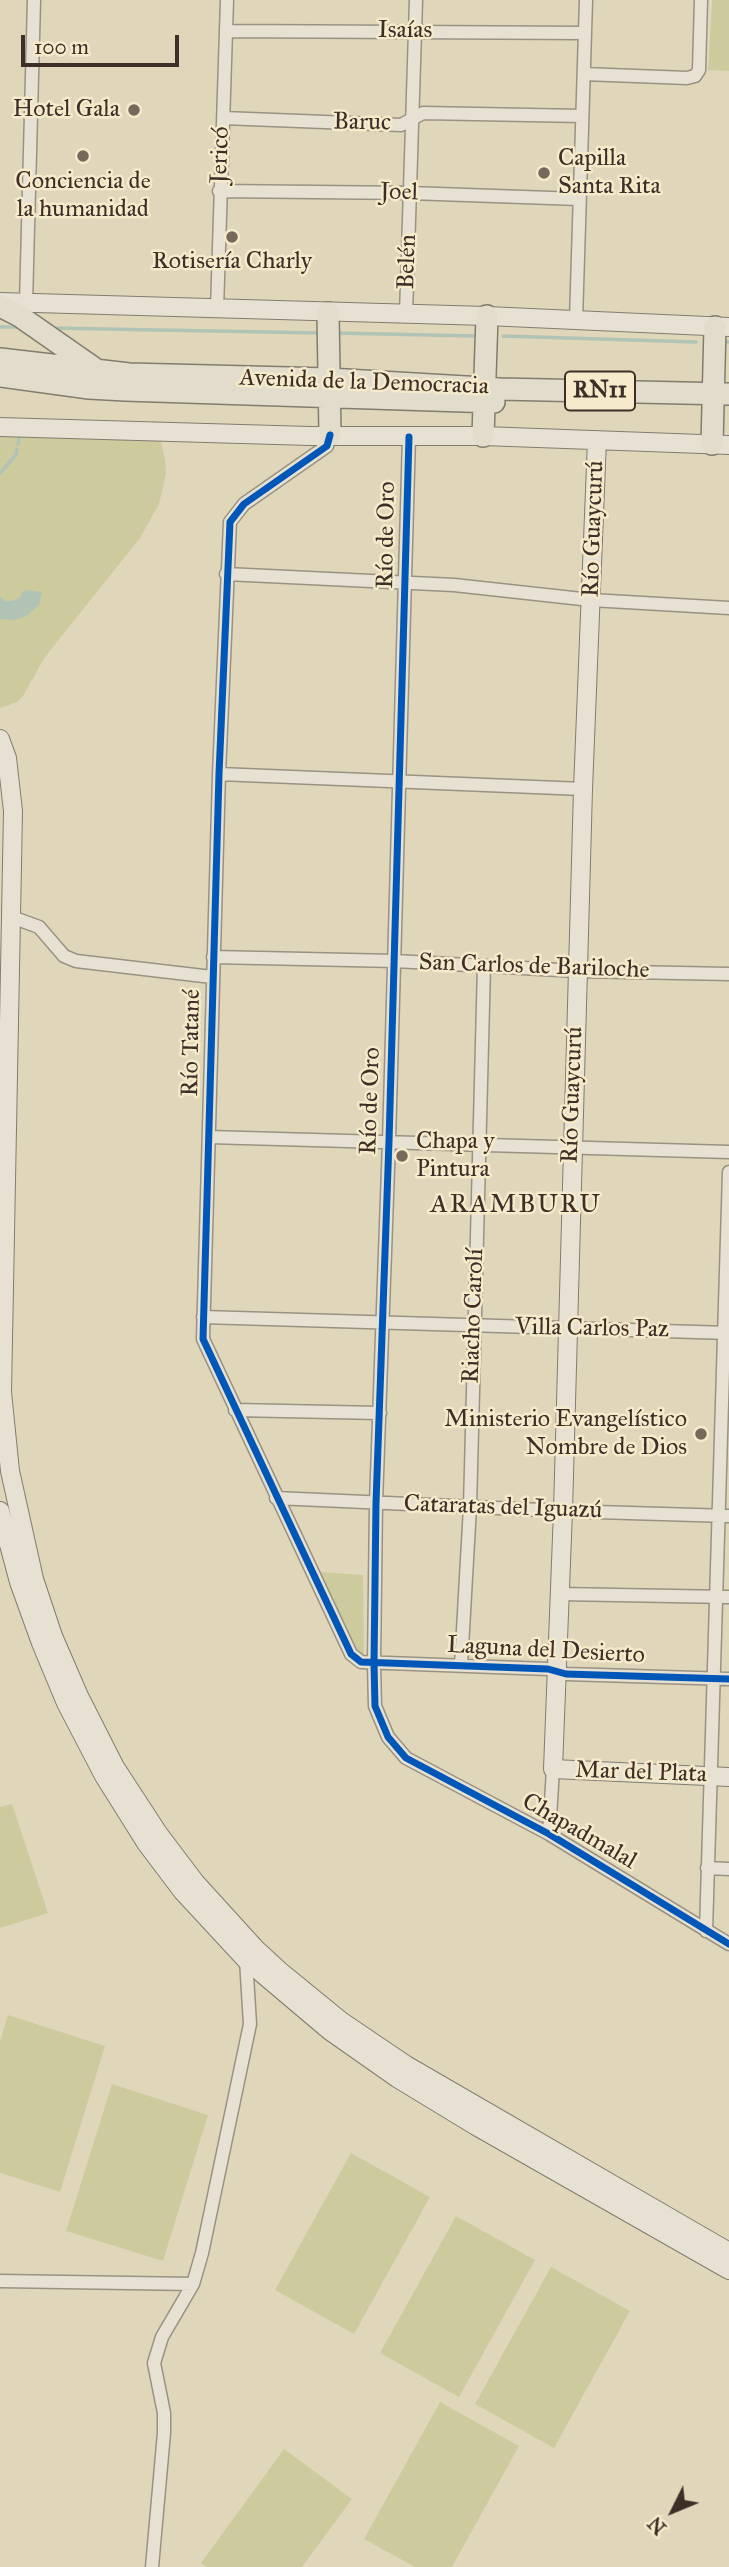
<!DOCTYPE html>
<meta charset="utf-8">
<style>
body{margin:0}
#map{position:relative;width:729px;height:2567px;overflow:hidden;background:#e0d7bb;font-family:"IM FELL Great Primer",serif}
canvas{display:block}
.north{position:absolute;left:638px;top:2476px;width:70px;height:70px;-webkit-text-stroke:5px #f5eac9;paint-order:stroke;rotate:227deg;font-size:19px;font-weight:700;line-height:28px;text-align:center;color:#3d2e28}
.north::after{content:'';display:block;margin:auto;width:24px;height:32px;background:#3d2e28;clip-path:polygon(50% 0,100% 100%,50% 72%,0 100%)}
.scale{position:absolute;left:21px;top:35px;width:158px;height:32px;box-sizing:border-box;border:4px solid #3d2e28;border-top:0;padding-left:9px;font-size:21px;line-height:24px;white-space:nowrap;color:#3d2e28;-webkit-text-stroke:5px #f5eac9;paint-order:stroke}
</style>
<div id="map">
<canvas width="729" height="2567"></canvas>
<div class="north">N</div>
<div class="scale">100 m</div>
</div>
<script>
const context = document.querySelector('canvas').getContext('2d');
context.lineJoin = 'round';
function fill(path, color) {
  context.fillStyle = color;
  context.fill(path, 'evenodd');
}
function toPath(rows) {
  const path = new Path2D();
  for (const r of rows) {
    path.moveTo(r[0], r[1]);
    for (let i = 2; i < r.length; i += 2) path.lineTo(r[i], r[i + 1]);
  }
  return path;
}
function stroke(path, color, width, dash) {
  context.strokeStyle = color;
  context.lineWidth = width;
  context.lineCap = dash ? 'butt' : 'round';
  context.setLineDash(dash || []);
  context.stroke(path);
}
function drawText(font, color, halo, rows, align = 'center') {
  context.font = font + ' "IM FELL Great Primer",serif';
  context.lineWidth = 5;
  context.setLineDash([]);
  context.textBaseline = 'middle';
  context.strokeStyle = halo;
  context.fillStyle = color;
  for (const [text, x, y, turn = 0] of rows) {
    context.save();
    context.translate(x, y);
    context.rotate((+turn || 0) * Math.PI / 180);
    context.textAlign = isNaN(turn) ? turn : align;
    if (halo) context.strokeText(text, 0, 0);
    context.fillText(text, 0, 0);
    context.restore();
  }
}
const green = toPath([
 [712,0,729,0,729,71,708,70],
 [0,434,160,439,165,459,166,474,159,504,140,538,45,657,23,696,17,702,0,708],
 [320,1572,363,1575,364,1655,356,1651,349,1640],
 [12,1804,48,1913,0,1928,0,1807],
 [8,2015,105,2046,60,2192,0,2173,0,2041],
 [112,2084,208,2115,163,2261,66,2231],
 [351,2153,430,2197,354,2334,275,2290],
 [456,2216,535,2260,459,2397,380,2353],
 [551,2267,630,2311,554,2448,475,2404],
 [440,2402,519,2446,452,2567,415,2567,364,2539],
 [284,2449,352,2499,302,2567,207,2567,201,2563]
]);
const water = toPath([
 [24,590,42,592,39,605,28,615,16,620,0,619,0,597,6,601,13,601,20,597]
]);
const stream = toPath([
 [0,327,19,327],
 [51,328,320,333],
 [336,333,474,336],
 [503,336,696,342],
 [727,342,729,342],
 [18,444,20,434],
 [0,473,16,455,17,449]
]);
const street = toPath([
 [226,31,585,33],
 [584,74,687,78,695,76,699,70,701,0],
 [223,118,401,125,423,113,582,116],
 [219,191,410,193,579,199],
 [26,303,34,0],
 [217,309,227,0],
 [406,314,416,0],
 [576,320,586,0],
 [330,435,327,446,244,504,230,522,219,774,203,1339,351,1654,361,1662,548,1669,566,1674,729,1679],
 [409,437,389,1141,376,1503,374,1664,375,1706,388,1737,406,1758,549,1834,729,1944],
 [226,574,454,585,591,600,729,608],
 [219,774,583,789],
 [9,916,39,927,64,956,76,961,212,977],
 [213,957,395,961,577,971,729,974],
 [209,1137,729,1152],
 [203,1317,729,1333],
 [235,1410,380,1413],
 [276,1498,563,1511,729,1516],
 [560,1594,729,1597],
 [461,1665,470,1507,484,966],
 [549,1834,553,1769],
 [707,1868,729,1869],
 [706,1931,729,1172],
 [0,2281,193,2284],
 [152,2567,164,2433,164,2413,154,2363,162,2337,193,2284,202,2253,250,2024,246,1960]
]);
const secondary = toPath([
 [0,302,487,316,729,327],
 [0,427,310,436,483,436,729,445],
 [597,440,583,789,563,1511,553,1769,729,1777],
 [0,739,7,758,13,811,2,1392,10,1471,34,1579,53,1636,79,1696,115,1767,158,1833,195,1882,255,1948,281,1972,341,2021,406,2065,729,2252],
 [0,1511,19,1582,41,1643,66,1703,104,1776,146,1843,183,1892,246,1960,330,2031,397,2078,476,2126,729,2270]
]);
const highway = toPath([
 [0,306,18,315,94,368],
 [328,313,330,435],
 [0,359,129,374,329,379,500,389,729,394],
 [0,376,89,388,125,390,494,402],
 [483,436,487,316],
 [712,444,715,327]
]);
const cycleway = toPath([
 [330,435,327,446,244,504,230,522,219,774,203,1339,351,1654,361,1662,548,1669,566,1674,729,1679],
 [409,437,389,1141,376,1503,374,1664,375,1706,388,1737,406,1758,549,1834,729,1944]
]);
const markers = [
 [134,110,7,"#76695b"],
 [83,156,7,"#76695b"],
 [544,173,7,"#76695b"],
 [232,237,7,"#76695b"],
 [402,1156,7,"#76695b"],
 [701,1434,7,"#76695b"]
];
const shields = [
 [600,391,70]
];
const shieldNames = [
 ["RN11",600,391]
];
const streetNames = [
 ["Isaías",405,31],
 ["Baruc",362,123,1],
 ["Jericó",221,155,-88],
 ["Joel",399,193,1],
 ["Belén",408,262,-88],
 ["Avenida de la Democracia",364,383,2],
 ["Río Guaycurú",594,529,-88],
 ["Río de Oro",387,535,-89],
 ["San Carlos de Bariloche",534,967,2],
 ["Río Tatané",192,1043,-89],
 ["Río Guaycurú",573,1095,-88],
 ["Río de Oro",371,1101,-88],
 ["Riacho Carolí",474,1316,-88],
 ["Villa Carlos Paz",592,1329,1],
 ["Cataratas del Iguazú",503,1508,2],
 ["Laguna del Desierto",546,1651,3],
 ["Mar del Plata",641,1773,2],
 ["Chapadmalal",579,1832,30]
];
const poiNames = [
 ["Hotel Gala",120,110],
 ["Capilla",558,159,"left"],
 ["Santa Rita",558,187,"left"],
 ["Conciencia de",83,182,"center"],
 ["la humanidad",83,210,"center"],
 ["Rotisería Charly",232,262,"center"],
 ["Chapa y",416,1142,"left"],
 ["Pintura",416,1170,"left"],
 ["Ministerio Evangelístico",687,1420],
 ["Nombre de Dios",687,1448]
];
const neighbourhoodNames = [
 ["ARAMBURU",516,1206]
];
fill(green, '#cdcb9e');
fill(water, '#b0c3b5');
stroke(stream, '#b0c3b5', 3.5);
stroke(street, '#999282', 15);
stroke(secondary, '#827c6e', 20);
stroke(highway, '#827c6e', 24);
stroke(street, '#e6e1d3', 12);
stroke(secondary, '#e6e1d3', 18);
stroke(highway, '#e1dccc', 21);
stroke(cycleway, '#0057b8', 7);
for (const [x, y, r, color] of markers) {
  const dot = new Path2D();
  dot.arc(x, y, r, 0, 2 * Math.PI);
  context.fillStyle = color;
  context.fill(dot);
  stroke(dot, '#f5eac9', 2.5);
}
for (const [x, y, w] of shields) {
  const box = new Path2D();
  box.roundRect(x - w / 2, y - 19.5, w, 39, 5);
  context.fillStyle = '#f5eac9';
  context.fill(box);
  stroke(box, '#3d2e28', 2);
}
drawText('bold 23px', '#3d2e28', null, shieldNames);
drawText('24px', '#3d2e28', '#f5eac9', streetNames);
drawText('24px', '#3d2e28', '#f5eac9', poiNames, 'right');
context.letterSpacing = '2px';
drawText('26px', '#3d2e28', '#f5eac9', neighbourhoodNames);
context.letterSpacing = '0px';
</script>
